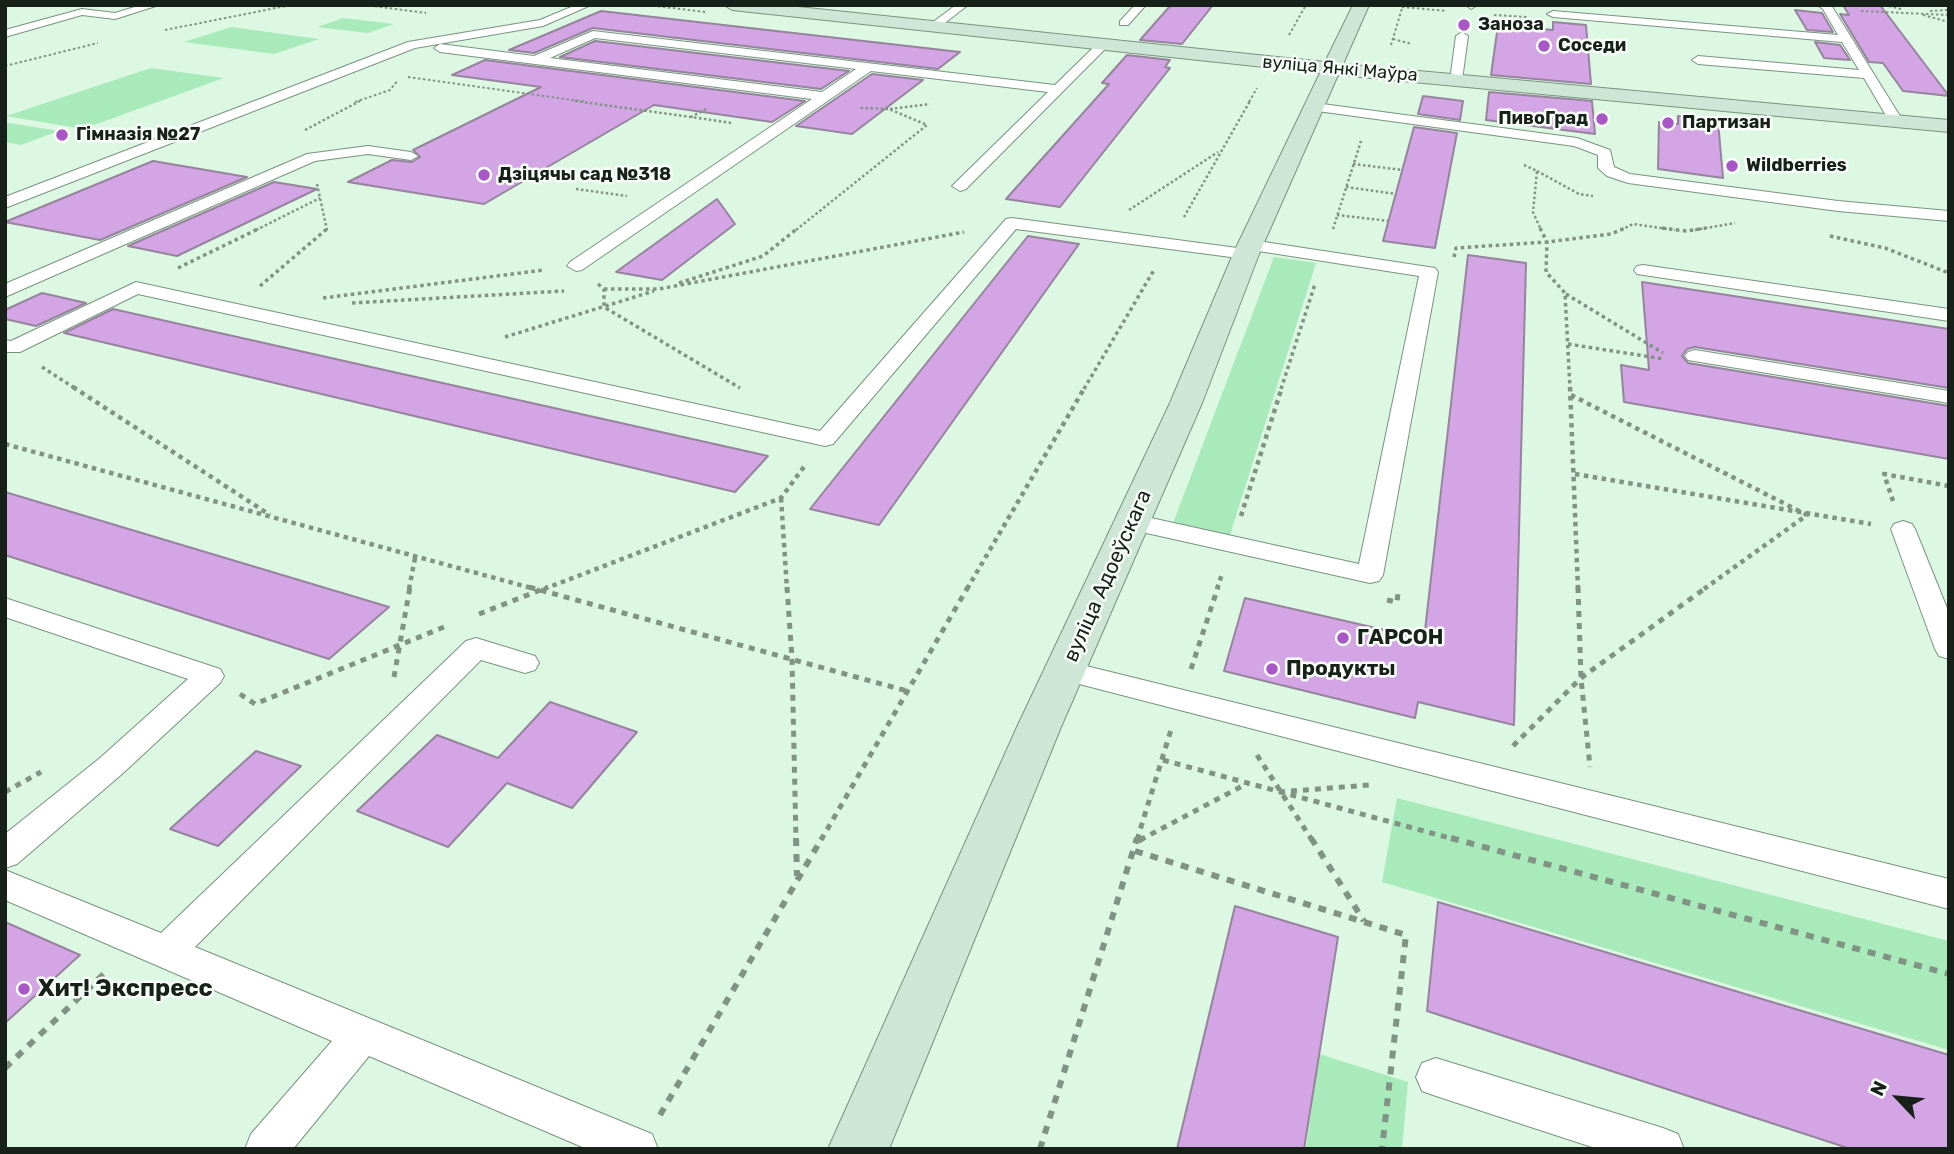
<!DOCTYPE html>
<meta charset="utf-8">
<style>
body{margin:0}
#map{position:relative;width:1954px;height:1154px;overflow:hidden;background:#dcf8e2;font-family:Rubik,sans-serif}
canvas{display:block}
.frame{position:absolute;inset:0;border:7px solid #172119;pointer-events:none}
.north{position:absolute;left:1863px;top:1063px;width:70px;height:70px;-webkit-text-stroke:5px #f9fefa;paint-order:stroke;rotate:296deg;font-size:19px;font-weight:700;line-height:28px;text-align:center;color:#172119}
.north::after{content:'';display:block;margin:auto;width:24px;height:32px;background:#172119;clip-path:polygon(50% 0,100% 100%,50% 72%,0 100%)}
</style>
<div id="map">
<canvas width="1954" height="1154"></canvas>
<div class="frame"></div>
<div class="north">N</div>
</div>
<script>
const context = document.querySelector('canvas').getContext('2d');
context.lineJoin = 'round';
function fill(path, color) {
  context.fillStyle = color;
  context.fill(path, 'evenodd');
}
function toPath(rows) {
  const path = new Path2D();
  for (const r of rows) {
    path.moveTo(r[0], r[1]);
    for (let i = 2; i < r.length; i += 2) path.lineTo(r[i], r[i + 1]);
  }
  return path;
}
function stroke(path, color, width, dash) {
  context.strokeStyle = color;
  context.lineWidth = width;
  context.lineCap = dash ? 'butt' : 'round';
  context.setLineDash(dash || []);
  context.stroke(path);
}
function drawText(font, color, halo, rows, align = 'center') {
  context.font = font + ' Rubik,sans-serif';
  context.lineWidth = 5;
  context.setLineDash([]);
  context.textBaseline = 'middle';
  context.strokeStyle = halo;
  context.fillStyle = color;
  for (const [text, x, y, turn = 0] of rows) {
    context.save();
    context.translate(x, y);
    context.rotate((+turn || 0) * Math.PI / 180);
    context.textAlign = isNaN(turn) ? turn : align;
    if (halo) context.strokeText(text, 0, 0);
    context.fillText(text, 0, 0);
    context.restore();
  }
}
const green = toPath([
 [343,18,394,24,368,33,317,27],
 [231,27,319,39,274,54,184,42],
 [151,68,224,78,83,129,6,116],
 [9,123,59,131,21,145,5,142,5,124],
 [1274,257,1316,263,1229,538,1173,523],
 [1397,798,1949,941,1949,1050,1382,882],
 [1319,1054,1408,1082,1402,1149,1306,1149]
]);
const building = toPath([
 [1171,5,1213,5,1182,44,1140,40,1171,5],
 [1843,5,1880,5,1949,96,1903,91,1883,63,1869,62,1840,14,1849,15,1843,5],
 [1795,10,1822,13,1833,32,1807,30,1795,10],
 [601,11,960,52,938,69,593,28,534,53,509,50,601,11],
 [1553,22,1586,25,1591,84,1491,75,1498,25,1553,30,1553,22],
 [595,41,849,71,821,89,560,57,595,41],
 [1815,42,1840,45,1850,60,1824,58,1815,42],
 [1127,55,1170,60,1165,67,1170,68,1060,207,1006,199,1109,84,1102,83,1127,55],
 [485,60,805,101,772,122,654,105,484,204,348,182,392,160,412,162,420,157,413,150,541,87,452,75,485,60],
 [872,74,923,80,852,134,796,126,872,74],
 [1489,92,1592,101,1595,134,1486,120,1489,92],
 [1423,96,1463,101,1460,120,1418,114,1423,96],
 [1678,116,1718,121,1723,178,1658,169,1659,122,1678,124,1678,116],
 [1414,127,1457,133,1435,248,1383,241,1414,127],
 [153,161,247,177,100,240,5,222,153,161],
 [274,182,317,189,177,256,128,246,274,182],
 [717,199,735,224,662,280,616,272,717,199],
 [1028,236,1079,244,879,525,810,509,1028,236],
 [1468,255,1526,263,1514,725,1418,702,1415,718,1224,671,1245,598,1424,639,1468,255],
 [1642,282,1949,329,1949,388,1695,347,1687,349,1682,356,1688,363,1949,406,1949,459,1624,402,1621,365,1649,370,1642,282],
 [42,293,86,303,36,326,5,319,5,310,42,293],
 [113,309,175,323,768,456,735,492,64,333,113,309],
 [5,492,389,607,329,659,5,555,5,492],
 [550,702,637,732,572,808,507,783,448,847,357,811,437,735,498,758,550,702],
 [256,751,301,766,218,846,170,829,256,751],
 [1438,902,1949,1055,1949,1149,1851,1149,1427,1011,1438,902],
 [1235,906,1338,937,1304,1149,1177,1149,1235,906],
 [5,922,80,955,5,1023,5,922]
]);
const pathFar5 = toPath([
 [365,5,426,13],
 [648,5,705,12],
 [1884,5,1901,9],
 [1402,7,1447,11],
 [1861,11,1949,15],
 [1930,11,1949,10],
 [1494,15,1527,17],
 [1923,15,1949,22],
 [165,30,291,5],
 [1289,35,1306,5],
 [1393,39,1412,44],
 [1391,45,1403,5],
 [5,66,98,43],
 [408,77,587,102],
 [355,102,390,90,398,80],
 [1249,102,1257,88]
]);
const pathFar4 = toPath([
 [575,101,691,117],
 [706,109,691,117,732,123],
 [890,109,930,104],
 [305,130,360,101],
 [1353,164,1403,170],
 [1524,165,1537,171,1533,212,1541,230],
 [1537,171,1579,194,1593,196],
 [317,184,327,230],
 [1346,187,1396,194],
 [576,189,627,196],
 [1129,210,1218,152],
 [1337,215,1389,221],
 [1184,217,1250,101],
 [1333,229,1361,141],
 [256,230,320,198],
 [796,230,927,125,889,109,860,108],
 [1621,230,1633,224,1675,230],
 [1695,230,1735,223]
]);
const pathFar3 = toPath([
 [1540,228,1547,242,1546,272,1565,293,1570,389],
 [1662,228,1686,231,1706,228],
 [1830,236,1885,248,1949,273],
 [1454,257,1456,248,1547,242,1611,234,1625,228],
 [178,268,260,228],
 [679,283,763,256,798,228],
 [598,284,604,289,604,307,740,388],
 [260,286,328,228],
 [604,289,659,289,964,232],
 [1566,294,1663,353],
 [323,298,544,270],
 [352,303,564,291],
 [505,337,654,291],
 [1568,344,1664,359],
 [42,367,76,389],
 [1084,389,1154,270],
 [1281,389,1315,284]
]);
const pathFar2 = toPath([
 [73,387,270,515],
 [1570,387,1578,589],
 [1571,395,1807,515,1704,589],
 [5,444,535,589],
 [1575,474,1871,524],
 [781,498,787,589],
 [1893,501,1884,474,1949,486],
 [1241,516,1282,387],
 [409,589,415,558],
 [544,589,781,498,806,464],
 [967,589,1085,387],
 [1217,589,1222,574]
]);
const pathFar1 = toPath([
 [529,587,907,691],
 [787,587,792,659,796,840],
 [1578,587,1581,678,1590,767],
 [1387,600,1397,602,1398,593],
 [479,614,548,587],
 [1191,669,1218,587],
 [394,677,410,587],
 [240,694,255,704,444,627],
 [1513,746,1581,678,1707,587],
 [1257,755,1312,840],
 [1163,760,1457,840],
 [5,792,41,772],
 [1279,792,1369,785],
 [821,840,968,587],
 [1137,840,1171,730],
 [1140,840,1248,783]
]);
const path = toPath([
 [796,838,797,876],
 [1311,838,1364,921],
 [1451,838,1949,974],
 [1138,841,1143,838],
 [1135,851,1406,935,1382,1149],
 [5,1068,108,970],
 [660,1115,822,838],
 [1040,1149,1137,838]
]);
const lane = toPath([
 [141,5,159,5,115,19,82,15,5,37,5,30,82,9,115,13,141,5],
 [576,5,591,5,543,26,415,48,5,208,5,197,408,42,540,20,576,5],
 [956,5,968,5,937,29,929,29,929,25,956,5],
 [1135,5,1146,5,1128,25,1120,25,1120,21,1135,5],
 [1466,5,1476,5,1476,6,1471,9,1466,5],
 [1817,5,1831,5,1903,121,1901,124,1891,124,1864,78,1698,64,1692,60,1698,56,1859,70,1842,42,1553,17,1547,14,1553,11,1838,35,1823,9,1817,5],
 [593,31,1055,85,1099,42,1109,45,966,189,960,191,952,186,1048,92,871,71,582,270,576,271,567,266,570,262,812,99,440,52,434,48,440,44,534,56,593,31],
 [595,38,856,69,822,92,550,58,595,38],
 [1462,32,1468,36,1462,80,1456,84,1450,80,1456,36,1462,32],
 [1315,103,1577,138,1610,150,1614,167,1630,174,1838,201,1949,211,1949,221,1838,211,1628,183,1607,176,1598,168,1598,155,1574,146,1310,110,1310,104,1315,103],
 [368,146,411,152,418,156,411,160,368,154,315,161,5,297,5,284,307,154,368,146],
 [1012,218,1245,249,1242,245,1245,241,1251,240,1435,268,1438,272,1383,575,1379,581,1370,583,1133,530,1124,527,1121,522,1124,517,1133,514,1359,564,1419,276,1252,250,1255,254,1252,258,1246,259,1016,229,833,444,825,446,138,294,20,352,5,352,5,340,11,341,136,282,820,431,1006,219,1012,218],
 [1643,265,1949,309,1949,321,1637,274,1634,270,1637,266,1643,265],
 [1695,350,1949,391,1949,403,1688,360,1685,356,1688,352,1695,350],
 [1903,521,1912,524,1915,529,1949,613,1949,659,1939,656,1935,649,1891,529,1894,524,1903,521],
 [5,598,220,669,224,676,220,683,122,774,17,864,5,868,5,834,100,758,188,679,5,617,5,598],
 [476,638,535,656,539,663,535,670,525,673,481,660,195,947,652,1134,658,1149,587,1149,369,1056,293,1149,245,1149,251,1134,332,1041,5,900,5,870,161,933,466,641,476,638],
 [1066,661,1949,879,1949,909,1056,678,1052,671,1056,664,1066,661],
 [1436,1058,1663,1128,1678,1134,1684,1149,1598,1149,1436,1096,1422,1091,1416,1077,1422,1063,1436,1058]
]);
const secondary = toPath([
 [724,5,779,5,1325,62,1353,5,1369,5,1343,64,1949,120,1949,132,1338,75,1259,254,1202,403,1061,727,889,1149,828,1149,1017,727,1170,403,1233,254,1320,73,732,10,724,5]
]);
const markers = [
 [1464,25,7,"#a957c6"],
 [1544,46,7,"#a957c6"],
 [1602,119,7,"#a957c6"],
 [1668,123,7,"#a957c6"],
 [62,135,7,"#a957c6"],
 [1732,166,7,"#a957c6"],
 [484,175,7,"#a957c6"],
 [1343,638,7,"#a957c6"],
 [1272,669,7,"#a957c6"],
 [24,989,7,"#a957c6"]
];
const farPoinames = [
 ["Заноза",1478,25],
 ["Соседи",1558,46],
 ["ПивоГрад",1588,119,"right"],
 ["Партизан",1682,123],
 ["Гімназія №27",76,135],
 ["Wildberries",1746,166],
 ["Дзіцячы сад №318",498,175]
];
const farStreetnames = [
 ["вуліца Янкі Маўра",1340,69,5]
];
const streetNames = [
 ["вуліца Адоеўскага",1108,576,-66]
];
const poiNames = [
 ["ГАРСОН",1357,638],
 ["Продукты",1286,669]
];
const nearPoinames = [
 ["Хит! Экспресс",38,989]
];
fill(green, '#a9eaba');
fill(building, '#d3a5e5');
stroke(building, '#95849c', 2);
stroke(lane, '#7a9380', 2);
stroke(secondary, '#7a9380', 2);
stroke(pathFar5, '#809384', 2, [2.5, 2.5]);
stroke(pathFar4, '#809384', 2.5, [2.5, 2.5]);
stroke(pathFar3, '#809384', 3.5, [3.5, 3.5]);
stroke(pathFar2, '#809384', 4.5, [4.5, 4.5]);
stroke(pathFar1, '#809384', 5, [6, 6]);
stroke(path, '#809384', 6, [8, 8]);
fill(lane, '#fff');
fill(secondary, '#cee6d6');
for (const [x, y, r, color] of markers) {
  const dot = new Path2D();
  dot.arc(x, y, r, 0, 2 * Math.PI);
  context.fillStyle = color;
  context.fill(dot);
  stroke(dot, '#f9fefa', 2.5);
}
drawText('bold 18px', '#172119', '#f9fefa', farPoinames, 'left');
drawText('18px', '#172119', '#f9fefa', farStreetnames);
drawText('21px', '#172119', '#f9fefa', streetNames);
drawText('bold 21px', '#172119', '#f9fefa', poiNames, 'left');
drawText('bold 24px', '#172119', '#f9fefa', nearPoinames, 'left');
</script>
